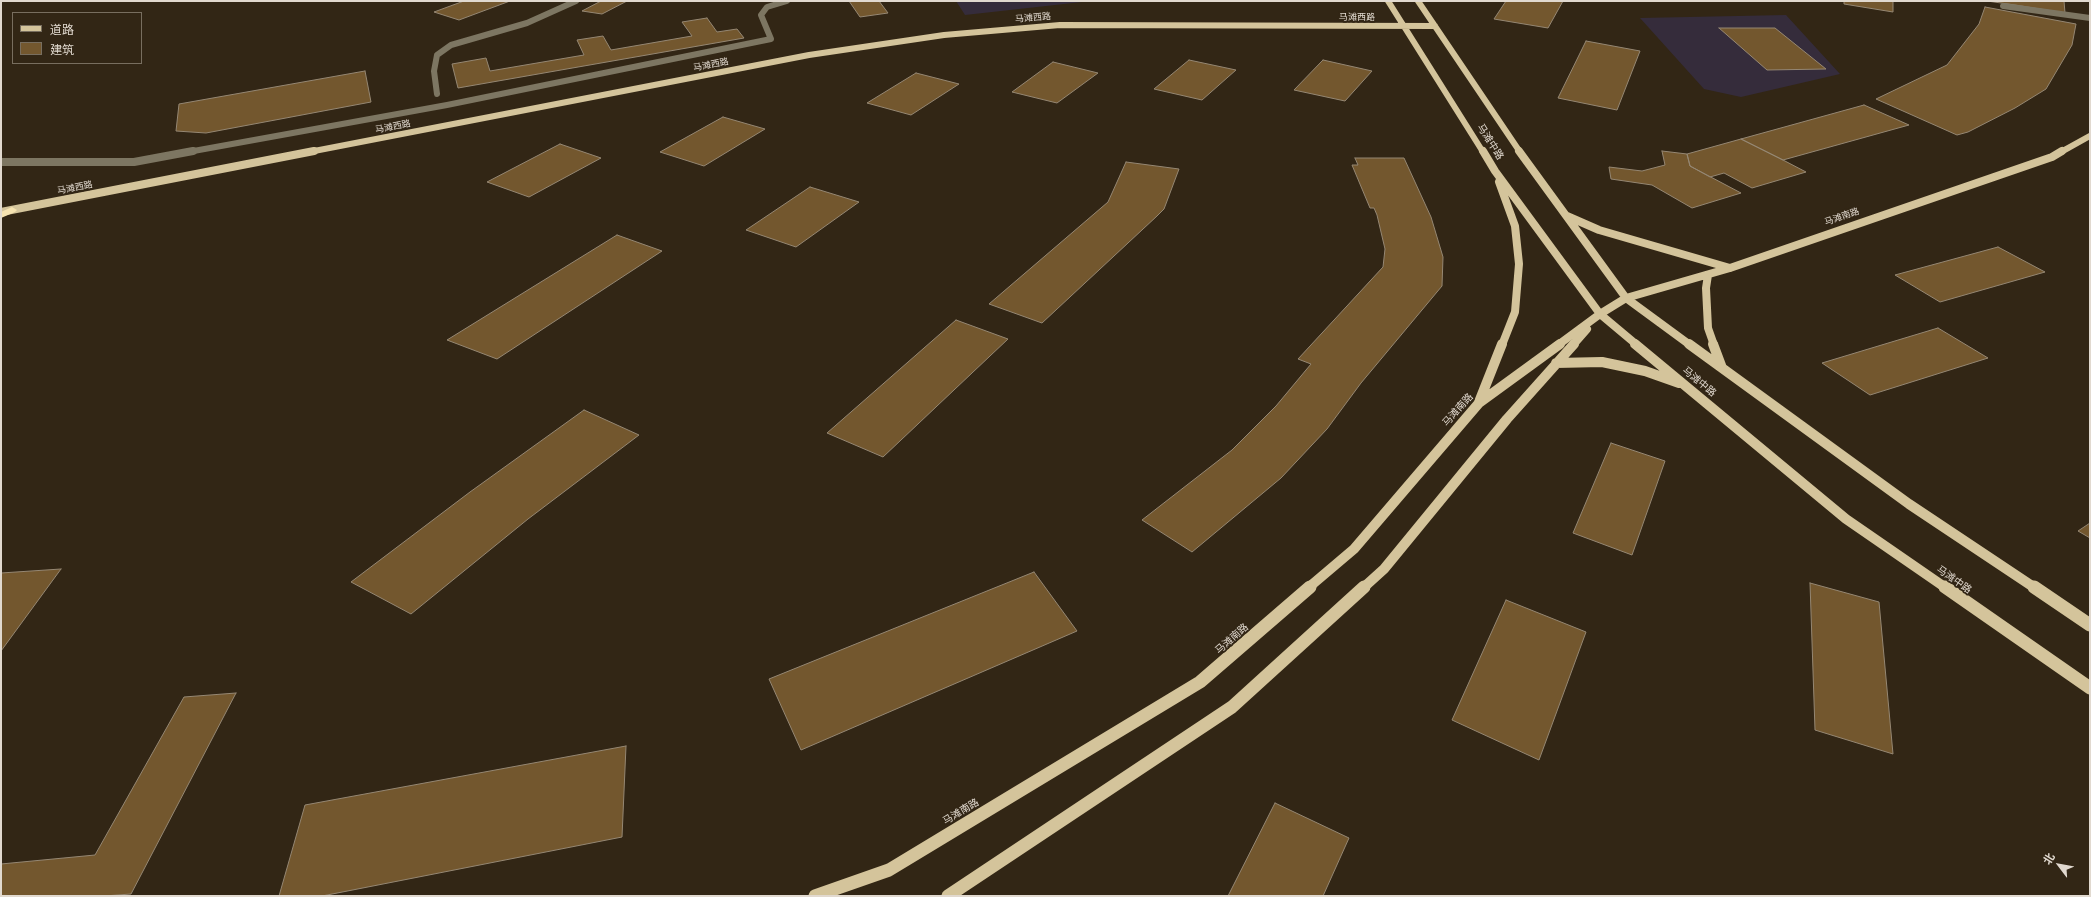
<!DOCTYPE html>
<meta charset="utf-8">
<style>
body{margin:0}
#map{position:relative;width:2091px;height:897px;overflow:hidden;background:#322615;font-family:Helvetica,"Noto Sans SC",sans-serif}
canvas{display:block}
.frame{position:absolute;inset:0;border:2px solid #e1d9cf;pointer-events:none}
.legend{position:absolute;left:12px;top:12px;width:130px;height:52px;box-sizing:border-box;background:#322615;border:1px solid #786e5f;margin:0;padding:5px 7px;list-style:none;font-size:12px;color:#e1d9cf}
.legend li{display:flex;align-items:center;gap:8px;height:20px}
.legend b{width:20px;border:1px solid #786e5f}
.north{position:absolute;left:2039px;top:845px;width:40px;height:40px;-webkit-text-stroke:3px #322615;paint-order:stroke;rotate:302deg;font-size:11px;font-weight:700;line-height:16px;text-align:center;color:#e1d9cf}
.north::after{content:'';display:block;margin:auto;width:14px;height:18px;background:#e1d9cf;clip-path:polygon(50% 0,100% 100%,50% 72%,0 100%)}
</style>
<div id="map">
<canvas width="2091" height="897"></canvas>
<div class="frame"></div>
<ul class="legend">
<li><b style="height:5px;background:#d4c49b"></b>道路</li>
<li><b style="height:11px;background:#73572e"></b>建筑</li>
</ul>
<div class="north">北</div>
</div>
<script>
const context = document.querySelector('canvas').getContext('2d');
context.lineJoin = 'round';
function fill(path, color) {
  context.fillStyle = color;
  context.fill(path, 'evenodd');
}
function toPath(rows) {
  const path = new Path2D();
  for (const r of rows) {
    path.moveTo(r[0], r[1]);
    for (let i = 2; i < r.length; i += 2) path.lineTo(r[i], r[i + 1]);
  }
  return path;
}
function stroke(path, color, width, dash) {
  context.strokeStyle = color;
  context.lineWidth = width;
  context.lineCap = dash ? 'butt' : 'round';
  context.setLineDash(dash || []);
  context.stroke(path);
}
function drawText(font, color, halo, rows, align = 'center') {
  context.font = font + ' Helvetica,"Noto Sans SC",sans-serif';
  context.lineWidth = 3.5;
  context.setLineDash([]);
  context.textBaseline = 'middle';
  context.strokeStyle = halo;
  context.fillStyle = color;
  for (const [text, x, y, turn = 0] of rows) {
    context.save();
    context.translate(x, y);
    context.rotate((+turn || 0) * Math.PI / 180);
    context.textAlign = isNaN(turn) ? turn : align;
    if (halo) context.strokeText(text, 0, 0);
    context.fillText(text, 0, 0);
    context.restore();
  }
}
const education = toPath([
 [956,1,1091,1,965,15],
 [1786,15,1840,74,1741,97,1704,89,1640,18]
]);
const building = toPath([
 [464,1,510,1,459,20,434,12,464,1],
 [601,1,627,1,602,14,582,11,601,1],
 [849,1,879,1,888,13,860,17,849,1],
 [1506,1,1563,1,1548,28,1494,19,1506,1],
 [1844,1,1893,1,1893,12,1844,4,1844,1],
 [1987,1,2064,1,2065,13,2015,5,1987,1],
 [1985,7,2076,24,2072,45,2046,89,2015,108,1968,132,1957,135,1876,99,1947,65,1979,24,1985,7],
 [707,18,717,32,737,29,744,38,458,88,452,64,486,58,490,71,584,55,577,40,603,36,611,50,692,36,682,22,707,18],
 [1719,28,1775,28,1826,69,1767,70,1719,28],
 [1586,41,1640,51,1617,110,1558,98,1586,41],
 [1189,60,1236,70,1202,100,1154,89,1189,60],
 [1323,60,1372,71,1345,101,1294,90,1323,60],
 [1053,62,1098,73,1057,103,1012,92,1053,62],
 [365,71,371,102,206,133,176,131,179,104,365,71],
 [916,73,959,84,911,115,867,103,916,73],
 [1864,105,1909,125,1783,160,1741,139,1864,105],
 [723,117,765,129,704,166,660,152,723,117],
 [1741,139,1783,160,1806,172,1752,188,1724,173,1710,177,1690,166,1687,154,1741,139],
 [560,144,601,158,529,197,487,182,560,144],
 [1662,151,1687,154,1690,166,1741,193,1692,208,1652,185,1611,179,1609,167,1642,171,1665,165,1662,151],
 [1355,158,1404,158,1431,217,1443,257,1442,286,1361,383,1327,429,1281,478,1192,552,1142,520,1232,450,1276,406,1311,364,1298,359,1383,267,1385,249,1377,215,1374,208,1370,208,1352,165,1358,165,1355,158],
 [1126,162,1179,169,1164,209,1157,216,1042,323,989,304,1108,202,1126,162],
 [810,187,859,202,796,247,746,230,810,187],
 [617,235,662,251,497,359,447,340,617,235],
 [1998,247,2045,272,1940,302,1895,275,1998,247],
 [956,320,1008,339,883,457,827,433,956,320],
 [1938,328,1988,358,1870,395,1822,363,1938,328],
 [584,410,639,435,528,519,411,614,351,582,470,492,584,410],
 [1611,443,1665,461,1632,555,1573,533,1611,443],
 [2090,523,2090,538,2078,531,2090,523],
 [61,569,1,651,1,573,61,569],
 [1034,572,1077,631,801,750,769,679,1034,572],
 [1810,583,1879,602,1893,754,1815,730,1810,583],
 [1506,600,1586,632,1539,760,1452,720,1506,600],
 [236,693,131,894,104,896,1,896,1,864,95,855,184,697,236,693],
 [626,746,622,837,322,896,279,896,305,805,626,746],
 [1275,803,1349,838,1323,896,1228,896,1275,803]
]);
const minorFar1 = toPath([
 [2003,6,2090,18],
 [437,94,434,71,437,55,451,45,527,23,576,1],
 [188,152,447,105,771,39,761,15,767,7,787,1]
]);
const minor = toPath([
 [1,162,134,162,193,151]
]);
const majorFar3 = toPath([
 [1388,1,1483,152],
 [1418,1,1520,152],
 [309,152,809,55,944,35,1060,25,1435,26],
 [2061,152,2090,136]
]);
const majorFar2 = toPath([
 [1483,151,1495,171,1600,314,1637,345],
 [1519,151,1626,298,1690,345],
 [1499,182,1515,226,1519,264,1515,312,1502,345],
 [1,212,314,151],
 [1567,216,1599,230,1730,268],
 [1708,275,1706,288,1708,328,1714,345],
 [1558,345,1600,314,1626,298,1730,268,2052,157,2062,151],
 [1573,345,1587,329]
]);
const majorFar1 = toPath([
 [1635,344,1846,519,1946,588],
 [1689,344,1909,504,2035,588],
 [1713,344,1722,368],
 [1556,363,1602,362,1645,371,1679,383],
 [1479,402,1502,344],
 [1308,588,1354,549,1479,403,1560,344],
 [1363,588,1384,569,1507,419,1574,344]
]);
const major = toPath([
 [1945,587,2090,688],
 [2034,587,2090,625],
 [815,896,889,870,1200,682,1310,587],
 [948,896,1232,707,1364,587]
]);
const highway = toPath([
 [12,207,17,210,15,212,1,218,1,212,12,207]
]);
const farStreetnames = [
 ["马滩西路",1033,18,-5],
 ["马滩西路",1357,18],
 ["马滩西路",711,65,-11],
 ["马滩西路",393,127,-11],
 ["马滩西路",75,188,-11],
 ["马滩南路",1842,217,-19]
];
const streetNames = [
 ["马滩中路",1490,142,58],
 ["马滩中路",1699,382,40],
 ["马滩南路",1458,410,-48],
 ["马滩中路",1954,580,35],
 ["马滩南路",1232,639,-41],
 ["马滩南路",961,812,-31]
];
fill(education, '#352c3b');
fill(building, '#73572e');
stroke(building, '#958773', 1);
stroke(minorFar1, '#7d7662', 6);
stroke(minor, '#7d7662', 8);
stroke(majorFar3, '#d4c49b', 6);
stroke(majorFar2, '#d4c49b', 8);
stroke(majorFar1, '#d4c49b', 10);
stroke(major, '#d4c49b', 13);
fill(highway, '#f6e3b1');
drawText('9px', '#e1d9cf', '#322615', farStreetnames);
drawText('10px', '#e1d9cf', '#322615', streetNames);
</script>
